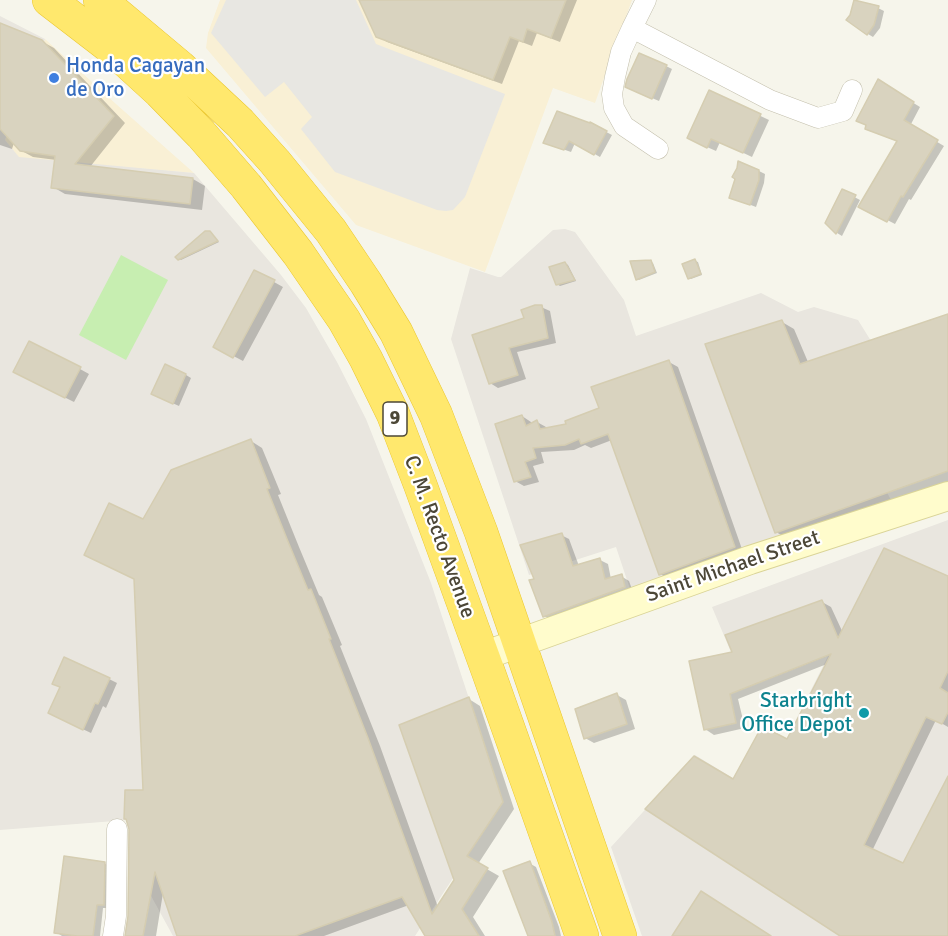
<!DOCTYPE html>
<style>
body{margin:0}
canvas{display:block;background:#f6f5eb}
</style>
<canvas width="948" height="936"></canvas>
<script>
const context = document.querySelector('canvas').getContext('2d');
context.lineJoin = 'round';
function fill(path, color) {
  context.fillStyle = color;
  context.fill(path, 'evenodd');
}
function toPath(rows) {
  const path = new Path2D();
  for (const r of rows) {
    path.moveTo(r[0], r[1]);
    for (let i = 2; i < r.length; i += 2) path.lineTo(r[i], r[i + 1]);
  }
  return path;
}
function stroke(path, color, width, dash) {
  context.strokeStyle = color;
  context.lineWidth = width;
  context.lineCap = dash ? 'butt' : 'round';
  context.setLineDash(dash || []);
  context.stroke(path);
}
function drawText(font, color, halo, rows, align = 'center') {
  context.font = font + ' Signika,sans-serif';
  context.lineWidth = 4.5;
  context.setLineDash([]);
  context.textBaseline = 'middle';
  context.strokeStyle = halo;
  context.fillStyle = color;
  for (const [text, x, y, turn = 0] of rows) {
    context.save();
    context.translate(x, y);
    context.rotate((+turn || 0) * Math.PI / 180);
    context.textAlign = isNaN(turn) ? turn : align;
    if (halo) context.strokeText(text, 0, 0);
    context.fillText(text, 0, 0);
    context.restore();
  }
}
const commercial = toPath([
 [220,0,632,0,595,103,553,88,485,272,356,225,206,48,208,33],
 [45,39,116,104,194,173,19,158,5,140]
]);
const industrial = toPath([
 [0,16,45,39,5,140,19,157,194,173,281,275,306,308,337,362,366,419,431,583,503,802,415,936,173,936,144,883,140,819,0,830],
 [565,229,575,232,624,300,636,336,761,293,798,312,814,307,858,320,876,349,877,471,896,511,635,604,616,547,529,575,451,339,470,268,498,277,501,277,553,230],
 [948,520,948,936,642,936,611,847,695,755,759,794,828,656,746,688,712,607]
]);
const green = toPath([
 [121,255,168,280,126,360,79,335]
]);
const parking = toPath([
 [226,0,356,0,376,44,505,94,465,197,453,210,446,211,437,210,335,172,301,129,312,117,284,82,265,97,211,33]
]);
const shadow = toPath([
 [360,0,577,0,560,42,537,33,532,46,519,41,502,84,387,42,377,36],
 [878,8,884,11,880,28,873,37,868,34],
 [0,25,41,41,54,48,125,123,90,167,193,179,205,186,202,210,65,194,53,187,56,160,33,157,20,150,14,143,12,149,0,145],
 [666,66,672,69,659,101,633,90],
 [878,81,920,107,910,126,944,146,911,200,909,199,895,224,860,206,899,142,874,132],
 [710,92,769,120,752,157,720,142,716,151,698,143],
 [591,124,612,135,600,157,575,143,571,152,545,143],
 [759,171,765,174,764,183,756,207,730,197],
 [843,191,860,200,842,236,837,233],
 [210,233,219,242,181,260,179,259],
 [650,261,653,263,657,273,639,280,637,279],
 [695,261,698,262,702,275,691,279,689,278],
 [565,263,568,265,576,281,560,286,557,284],
 [274,282,283,287,243,361,222,350],
 [541,307,550,311,556,343,517,352,526,379,498,388,490,383,473,335,525,318],
 [948,316,948,482,788,539,776,532,782,322,794,329,808,362],
 [669,362,678,367,743,552,669,579,660,574,612,440,591,448,585,445,574,450,541,452,544,463,533,466,539,482,524,486,515,481,522,416,531,422,532,424,537,422,546,427,547,429,568,426,601,409],
 [80,369,89,374,74,402,24,377],
 [186,375,191,378,179,406,159,397],
 [251,441,262,448,281,494,278,495,299,547,319,595,322,597,342,645,340,646,380,746,438,907,455,880,469,699,480,706,514,809,478,864,499,876,473,917,485,936,427,936,409,905,324,936,178,936,163,893,156,936,127,936,145,792,144,521],
 [561,535,569,539,579,566,600,560,608,564,611,579,621,576,629,581,633,592,552,620,544,616,536,580],
 [948,578,948,727,936,720,872,851,904,865,948,779,948,936,842,936,733,781,788,741,827,664,738,699,745,728,714,735,705,729,734,653,822,602,831,607,843,633],
 [109,679,117,683,106,708,103,706,91,733,57,717],
 [617,695,626,700,635,729,594,743,585,738],
 [104,863,111,867,110,908,103,908,100,936,62,936,56,932],
 [529,863,536,867,559,927,561,936,535,936]
]);
const building = toPath([
 [359,0,566,0,551,38,527,29,523,42,510,37,493,80,376,37,359,0],
 [854,0,879,6,874,25,867,35,846,20,850,15,854,0],
 [0,23,42,40,114,116,75,164,193,178,190,204,51,188,55,156,20,151,0,129,0,23],
 [639,53,667,65,652,99,625,87,627,79,639,53],
 [878,79,914,102,904,120,938,140,903,197,901,196,887,222,858,207,897,141,865,129,866,125,856,121,878,79],
 [709,90,761,114,743,153,711,139,707,148,687,138,709,90],
 [557,111,590,123,590,122,607,131,594,155,569,141,564,150,543,143,557,111],
 [738,161,759,170,759,180,750,205,729,198,735,179,732,177,737,168,738,161],
 [842,189,856,195,836,234,825,223,842,189],
 [205,231,210,231,218,241,178,260,175,257,205,231],
 [695,259,701,274,688,279,682,264,695,259],
 [651,260,655,272,636,280,630,261,651,260],
 [565,262,575,280,556,285,549,267,565,262],
 [254,270,275,280,233,358,213,347,254,270],
 [535,305,542,305,548,338,509,348,518,375,489,384,472,335,524,318,521,310,535,305],
 [948,314,948,471,775,533,705,344,782,320,800,364,948,314],
 [29,341,81,367,65,398,13,372,29,341],
 [669,360,735,547,659,575,608,434,581,444,579,439,565,445,533,448,536,458,525,462,531,477,514,482,495,424,522,415,526,426,537,420,540,429,566,424,565,421,599,408,591,387,669,360],
 [165,364,186,374,173,404,151,394,165,364],
 [251,439,270,488,267,489,287,539,308,590,311,589,331,639,329,639,368,738,432,914,454,880,399,725,469,697,503,802,467,856,488,868,462,909,479,936,425,936,402,897,295,936,177,936,155,872,143,936,125,936,128,916,129,829,126,819,124,819,125,790,143,790,134,579,84,555,109,503,143,519,171,470,251,439],
 [562,533,573,566,600,558,605,579,622,574,625,587,543,617,529,580,534,579,520,545,562,533],
 [884,548,948,576,948,671,940,688,948,693,948,712,942,724,926,717,864,845,903,863,948,776,948,936,840,936,645,809,694,756,733,779,762,726,787,739,831,654,730,694,736,723,704,730,689,661,732,652,725,635,822,600,838,638,884,548],
 [64,657,110,678,98,704,95,703,83,730,48,713,60,687,52,684,64,657],
 [617,693,627,724,584,739,575,709,617,693],
 [64,856,105,862,104,905,97,905,93,936,77,936,54,933,64,856],
 [530,861,552,922,555,936,528,936,503,871,530,861],
 [701,891,771,936,672,936,701,891]
]);
const street = toPath([
 [646,0,632,28,770,100,818,118,843,111,852,90],
 [632,28,621,52,615,77,612,94,614,108,624,126,658,149],
 [113,936,116,916,117,829]
]);
const secondary = toPath([
 [483,656,750,560,948,496]
]);
const highway = toPath([
 [49,0,114,50,160,92,201,134,246,186,298,253,344,320,366,359,393,414,420,484,488,671,582,936],
 [100,0,180,67,240,123,275,162,331,231,366,283,396,332,436,415,481,532,620,936]
]);
const markers = [
 [54,78,6,"#3f7fe0"],
 [864,713,6,"#0f9aa8"]
];
const shields = [
 [395,419,24]
];
const shieldNames = [
 ["9",395,419]
];
const shopNames = [
 ["Honda Cagayan",66,66],
 ["de Oro",66,90]
];
const streetNames = [
 ["C. M. Recto Avenue",439,537,70],
 ["Saint Michael Street",733,567,-19]
];
const cultureNames = [
 ["Starbright",852,701],
 ["Office Depot",852,725]
];
fill(commercial, '#f9f0d5');
fill(industrial, '#e9e6df');
fill(green, '#c7eeb1');
fill(parking, '#e8e7e2');
fill(shadow, '#0003');
fill(building, '#d9d3bf');
stroke(building, '#d5cdb1', 1.5);
stroke(street, '#c3bfac', 21);
stroke(secondary, '#dad497', 30);
stroke(highway, '#ebc730', 34);
stroke(street, '#fff', 20);
stroke(secondary, '#fffccc', 28);
stroke(highway, '#ffe86d', 33);
for (const [x, y, r, color] of markers) {
  const dot = new Path2D();
  dot.arc(x, y, r, 0, 2 * Math.PI);
  context.fillStyle = color;
  context.fill(dot);
  stroke(dot, '#fff', 2);
}
for (const [x, y, w] of shields) {
  const box = new Path2D();
  box.roundRect(x - w / 2, y - 17, w, 34, 4.5);
  context.fillStyle = '#fff';
  context.fill(box);
  stroke(box, '#4c4737', 1.5);
}
drawText('bold 20px', '#4c4737', null, shieldNames);
drawText('21px', '#366cbe', '#fff', shopNames, 'left');
drawText('21px', '#4c4737', '#fff', streetNames);
drawText('21px', '#0d838f', '#fff', cultureNames, 'right');
</script>
